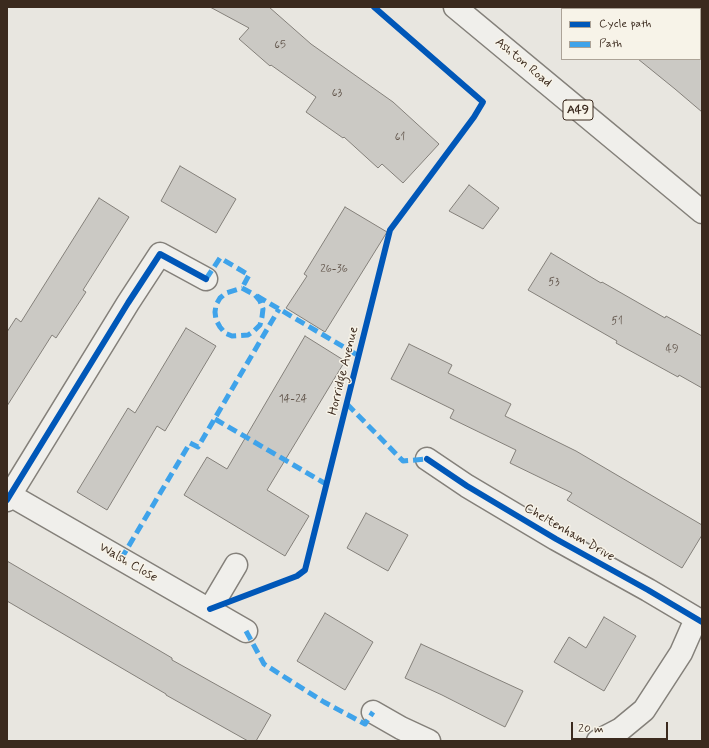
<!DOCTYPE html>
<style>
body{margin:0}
#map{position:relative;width:709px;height:748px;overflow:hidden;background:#e8e6e0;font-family:Mynerve,sans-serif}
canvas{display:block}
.frame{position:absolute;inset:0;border:8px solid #3b2a1e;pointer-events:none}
.legend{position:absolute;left:561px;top:8px;width:140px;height:52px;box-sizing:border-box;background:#f7f3e8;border:1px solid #aca397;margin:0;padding:5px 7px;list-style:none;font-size:12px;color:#3b2a1e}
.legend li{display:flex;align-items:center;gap:8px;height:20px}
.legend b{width:20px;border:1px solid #aca397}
.scale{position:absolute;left:571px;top:722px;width:97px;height:18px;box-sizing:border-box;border:2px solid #3b2a1e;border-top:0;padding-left:5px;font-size:12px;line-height:14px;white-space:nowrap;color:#3b2a1e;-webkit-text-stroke:3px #f7f3e8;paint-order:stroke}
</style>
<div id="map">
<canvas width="709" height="748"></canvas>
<div class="frame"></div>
<ul class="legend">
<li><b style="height:5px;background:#0057b8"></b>Cycle path</li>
<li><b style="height:5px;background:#3fa3ea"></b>Path</li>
</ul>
<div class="scale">20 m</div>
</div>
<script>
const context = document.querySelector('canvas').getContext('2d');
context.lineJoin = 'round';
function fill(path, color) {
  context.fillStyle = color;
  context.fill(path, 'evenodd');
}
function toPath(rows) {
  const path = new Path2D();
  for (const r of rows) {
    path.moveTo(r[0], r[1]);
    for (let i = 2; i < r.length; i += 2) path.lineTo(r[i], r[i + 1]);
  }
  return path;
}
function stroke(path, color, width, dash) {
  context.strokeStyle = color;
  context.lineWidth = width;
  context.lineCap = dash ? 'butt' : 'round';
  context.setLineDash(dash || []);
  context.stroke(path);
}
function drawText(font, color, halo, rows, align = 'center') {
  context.font = font + ' Mynerve,sans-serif';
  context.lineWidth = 3;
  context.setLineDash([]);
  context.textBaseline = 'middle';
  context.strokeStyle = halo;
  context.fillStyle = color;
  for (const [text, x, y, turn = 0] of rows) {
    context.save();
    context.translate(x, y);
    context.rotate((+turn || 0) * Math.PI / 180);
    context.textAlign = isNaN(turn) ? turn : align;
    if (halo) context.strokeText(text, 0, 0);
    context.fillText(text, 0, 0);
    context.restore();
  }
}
const building = toPath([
 [210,7,269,7,311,44,393,102,439,144,403,183,382,164,378,168,344,137,343,138,306,112,316,97,271,65,270,66,239,39,249,28,210,7],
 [638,59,702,59,702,112,675,89,638,59],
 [180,166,236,199,216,233,161,201,180,166],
 [469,185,499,208,483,229,449,211,469,185],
 [99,198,129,217,83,290,86,292,56,338,52,335,7,406,7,332,16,318,21,322,99,198],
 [345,207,387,232,325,332,286,308,307,276,304,274,345,207],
 [551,253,601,283,602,282,665,318,666,316,702,336,702,388,679,375,678,377,616,343,617,341,528,290,551,253],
 [186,328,216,346,165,431,157,426,107,510,77,492,128,408,135,413,186,328],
 [305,336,345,361,267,490,309,516,285,556,184,495,207,457,227,469,305,336],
 [409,344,452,365,448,373,511,404,505,416,576,451,702,525,702,535,682,568,567,500,572,493,510,463,516,450,450,418,454,410,391,379,409,344],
 [366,513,408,535,388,571,347,548,366,513],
 [7,561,172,658,172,660,271,715,256,741,248,741,166,695,166,694,7,601,7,561],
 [325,613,373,642,345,690,297,661,325,613],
 [604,617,636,636,604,691,554,662,569,637,586,648,604,617],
 [421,644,523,691,505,727,442,695,405,678,421,644]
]);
const minor = toPath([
 [427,459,467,486,556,539,648,590,702,622],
 [10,495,246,631],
 [7,500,128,303,160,254,206,279],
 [210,609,236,565],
 [373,712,401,728,429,741],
 [598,741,621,729,644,710,681,653,696,619]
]);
const primary = toPath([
 [455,7,702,212]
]);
const quiet = toPath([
 [206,279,220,258,249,275,242,288],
 [242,288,255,295,260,301,263,309,262,317,260,325,254,331,248,335,232,336,225,333,220,327,216,320,215,312,216,305,220,298,226,293,242,288],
 [257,296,359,356],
 [347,404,403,461,427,459],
 [215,419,326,484],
 [121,559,190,443,198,447,279,309],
 [246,631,264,664,324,702,365,724,373,712]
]);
const cycleway = toPath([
 [427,459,467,486,556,539,648,590,702,622],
 [7,500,128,303,160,254,206,279],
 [210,609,297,576,305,570,390,230,474,117,483,102,374,7]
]);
const numberNames = [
 ["65",280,46],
 ["63",337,94],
 ["61",400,138],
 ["26-36",334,270],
 ["53",554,283],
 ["51",617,322],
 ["49",672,350],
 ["14-24",293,400]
];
const shields = [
 [578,110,30]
];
const shieldNames = [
 ["A49",578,110]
];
const streetNames = [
 ["Ashton Road",523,63,40],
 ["Horridge Avenue",344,371,-76],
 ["Cheltenham Drive",569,533,30],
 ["Walsh Close",128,563,30]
];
fill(building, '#cbc9c4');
stroke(building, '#84807a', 1);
stroke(minor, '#84807a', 25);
stroke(primary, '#84807a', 25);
stroke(minor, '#f0efeb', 22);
stroke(primary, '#f0efeb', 22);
stroke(quiet, '#3fa3ea', 5, [10, 5]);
stroke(cycleway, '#0057b8', 6);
drawText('11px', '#5f5248', null, numberNames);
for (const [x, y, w] of shields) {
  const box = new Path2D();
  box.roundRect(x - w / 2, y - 10, w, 20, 3);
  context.fillStyle = '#f7f3e8';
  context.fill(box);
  stroke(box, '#3b2a1e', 1);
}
drawText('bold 12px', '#3b2a1e', null, shieldNames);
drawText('13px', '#3b2a1e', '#f7f3e8', streetNames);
</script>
